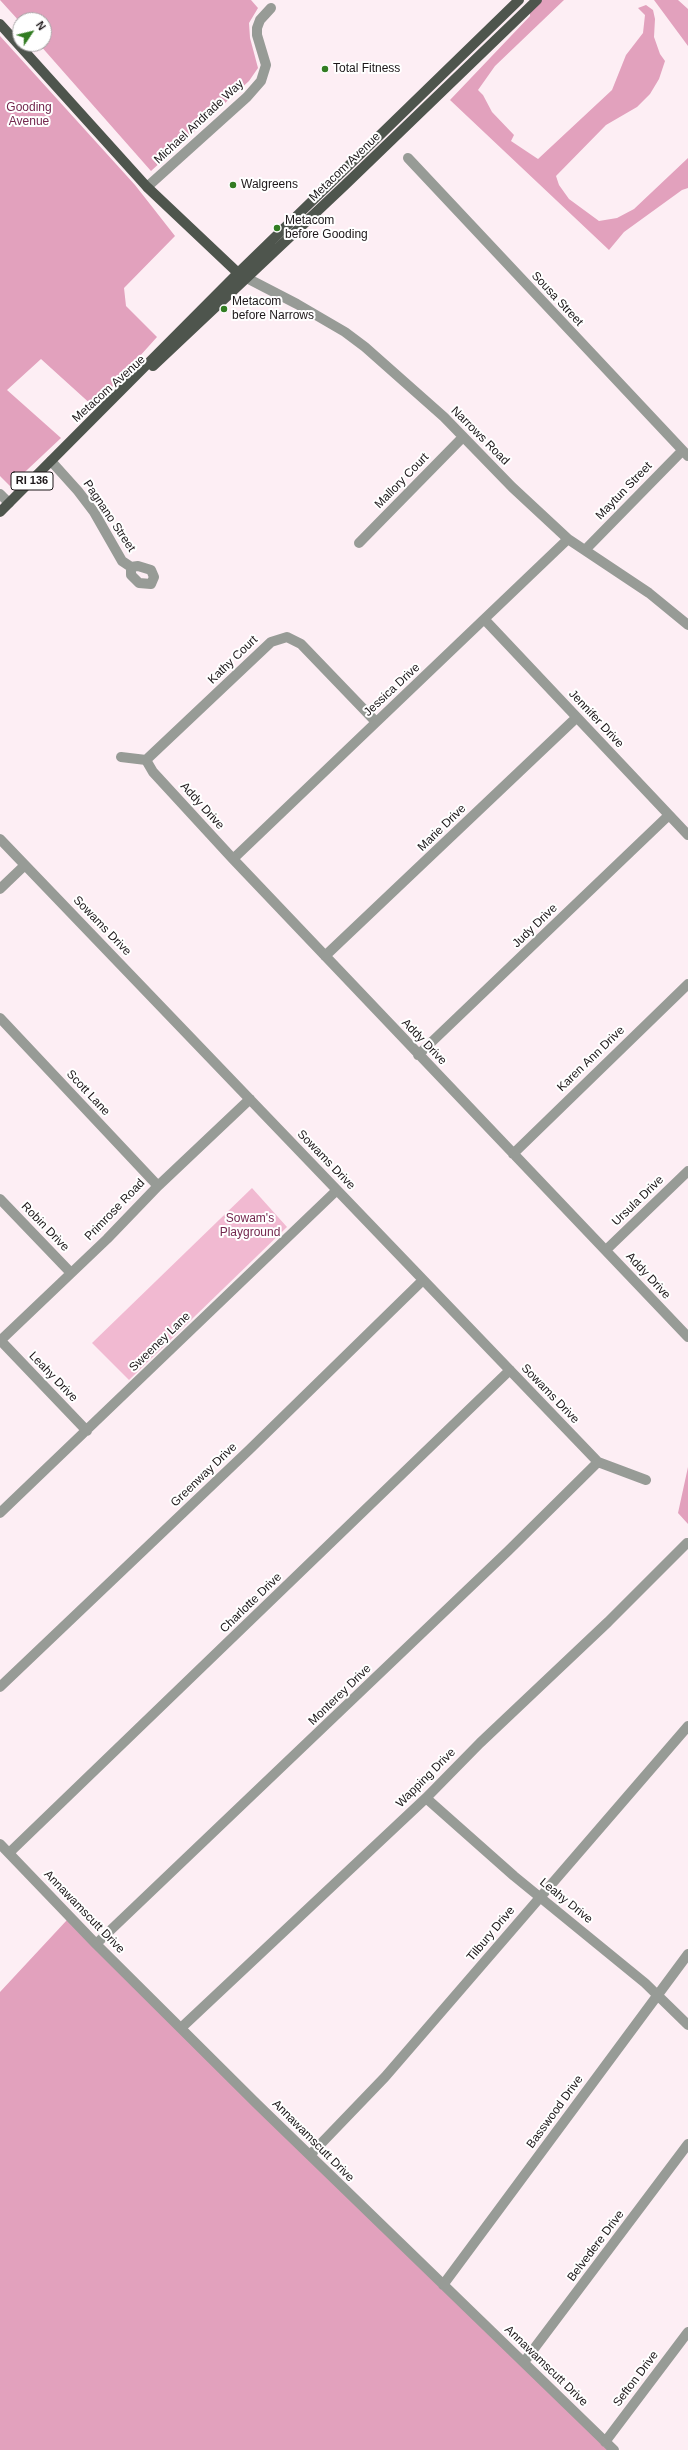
<!DOCTYPE html>
<style>
body{margin:0}
#map{position:relative;width:688px;height:2450px;overflow:hidden;background:#fdeef4;font-family:Arial,sans-serif}
canvas{display:block}
.north{position:absolute;left:12px;top:12px;width:40px;height:40px;box-sizing:border-box;background:#fff;border:1px solid #a4a2a3;border-radius:50%;rotate:55deg;font-size:11px;font-weight:700;line-height:16px;text-align:center;color:#1c1719}
.north::after{content:'';display:block;margin:auto;width:14px;height:18px;background:#327c22;clip-path:polygon(50% 0,100% 100%,50% 72%,0 100%)}
</style>
<div id="map">
<canvas width="688" height="2450"></canvas>
<div class="north">N</div>
</div>
<script>
const context = document.querySelector('canvas').getContext('2d');
context.lineJoin = 'round';
function fill(path, color) {
  context.fillStyle = color;
  context.fill(path, 'evenodd');
}
function toPath(rows) {
  const path = new Path2D();
  for (const r of rows) {
    path.moveTo(r[0], r[1]);
    for (let i = 2; i < r.length; i += 2) path.lineTo(r[i], r[i + 1]);
  }
  return path;
}
function stroke(path, color, width, dash) {
  context.strokeStyle = color;
  context.lineWidth = width;
  context.lineCap = dash ? 'butt' : 'round';
  context.setLineDash(dash || []);
  context.stroke(path);
}
function drawText(font, color, halo, rows, align = 'center') {
  context.font = font + ' Arial,sans-serif';
  context.lineWidth = 4;
  context.setLineDash([]);
  context.textBaseline = 'middle';
  context.strokeStyle = halo;
  context.fillStyle = color;
  for (const [text, x, y, turn = 0] of rows) {
    context.save();
    context.translate(x, y);
    context.rotate((+turn || 0) * Math.PI / 180);
    context.textAlign = isNaN(turn) ? turn : align;
    if (halo) context.strokeText(text, 0, 0);
    context.fillText(text, 0, 0);
    context.restore();
  }
}
const green = toPath([
 [252,1188,287,1227,129,1380,92,1343]
]);
const forest = toPath([
 [0,0,251,0,258,8,249,23,250,38,258,68,249,81,151,171,39,44,44,44,44,20,20,20,20,22],
 [540,0,564,0,495,66,478,90,483,95,492,112,514,135,511,141,538,159,612,90,626,55,643,33,645,15,638,8,646,5,653,10,655,19,654,37,660,54,665,61,659,79,650,94,637,107,606,125,556,176,559,185,569,199,599,221,617,218,634,209,688,158,688,188,682,190,624,232,609,250,450,100,530,16,530,10],
 [654,0,678,0,688,9,688,46],
 [0,36,135,185,175,236,124,288,126,306,157,337,94,407,41,359,7,390,61,438,10,486,0,476],
 [688,1467,688,1524,678,1513],
 [67,1920,608,2450,0,2450,0,1992]
]);
const minor = toPath([
 [408,158,688,456],
 [147,187,247,97,261,81,266,65,257,35,257,28,260,20,271,8],
 [239,274,297,304,345,332,365,347,444,417,512,487,568,539,649,593,688,625],
 [51,461,78,491,94,512,122,561,131,567],
 [0,494,9,503],
 [359,543,463,437],
 [585,550,682,451],
 [138,566,151,570,154,577,151,584,139,583,131,575,131,567,138,566],
 [485,620,688,835],
 [121,757,146,760,271,642,287,637,301,644,376,722],
 [146,760,153,772,233,859,688,1337],
 [0,839,598,1462,646,1480],
 [233,859,568,539],
 [0,889,25,865],
 [325,956,576,718],
 [0,1018,158,1186],
 [418,1055,669,815],
 [513,1154,688,984],
 [0,1199,71,1273],
 [606,1250,688,1171],
 [0,1341,107,1239,158,1186,250,1099],
 [1,1341,87,1431],
 [0,1513,337,1190],
 [0,1687,249,1450,423,1280],
 [426,1798,514,1876,645,1983,688,2025],
 [0,1844,96,1944,257,2104,614,2450],
 [9,1853,510,1370],
 [96,1944,508,1551,598,1462],
 [181,2028,426,1798,480,1743,608,1622,687,1543],
 [310,2155,385,2077,688,1726],
 [443,2285,688,1954],
 [524,2362,688,2144],
 [605,2442,688,2332]
]);
const major = toPath([
 [0,24,147,187,238,273],
 [153,366,345,185,537,0],
 [0,512,238,273,519,0]
]);
const markers = [
 [325,69,4,"#327c22"],
 [233,185,4,"#327c22"],
 [277,228,4,"#327c22"],
 [224,309,4,"#327c22"]
];
const shields = [
 [32,481,42]
];
const shieldNames = [
 ["RI 136",32,481]
];
const poiNames = [
 ["Total Fitness",333,69],
 ["Walgreens",241,185],
 ["Metacom",285,221],
 ["before Gooding",285,235],
 ["Metacom",232,302],
 ["before Narrows",232,316]
];
const parkNames = [
 ["Gooding",29,108],
 ["Avenue",29,122],
 ["Sowam's",250,1219],
 ["Playground",250,1233]
];
const streetNames = [
 ["Michael Andrade Way",199,122,-43],
 ["Metacom Avenue",345,167,-44],
 ["Sousa Street",557,299,47],
 ["Metacom Avenue",109,389,-42],
 ["Narrows Road",480,436,45],
 ["Mallory Court",402,481,-46],
 ["Maytun Street",624,491,-46],
 ["Pagnano Street",109,516,56],
 ["Kathy Court",233,660,-44],
 ["Jessica Drive",392,690,-43],
 ["Jennifer Drive",596,719,47],
 ["Addy Drive",202,806,48],
 ["Marie Drive",442,828,-44],
 ["Sowams Drive",102,926,46],
 ["Judy Drive",535,926,-44],
 ["Addy Drive",424,1042,46],
 ["Karen Ann Drive",591,1059,-44],
 ["Scott Lane",88,1093,47],
 ["Sowams Drive",326,1160,46],
 ["Ursula Drive",638,1201,-44],
 ["Primrose Road",115,1210,-46],
 ["Robin Drive",45,1227,46],
 ["Addy Drive",648,1276,47],
 ["Sweeney Lane",160,1342,-44],
 ["Leahy Drive",53,1377,46],
 ["Sowams Drive",550,1394,46],
 ["Greenway Drive",204,1475,-44],
 ["Charlotte Drive",251,1603,-44],
 ["Monterey Drive",340,1695,-44],
 ["Wapping Drive",426,1778,-45],
 ["Leahy Drive",566,1901,39],
 ["Annawamscutt Drive",84,1912,46],
 ["Tilbury Drive",491,1934,-50],
 ["Basswood Drive",555,2112,-54],
 ["Annawamscutt Drive",313,2141,45],
 ["Belvedere Drive",596,2246,-53],
 ["Annawamscutt Drive",546,2366,44],
 ["Sefton Drive",636,2379,-53]
];
fill(green, '#f1b9d1');
fill(forest, '#e2a1bd');
stroke(minor, '#979b96', 10);
stroke(major, '#4e554d', 10);
for (const [x, y, r, color] of markers) {
  const dot = new Path2D();
  dot.arc(x, y, r, 0, 2 * Math.PI);
  context.fillStyle = color;
  context.fill(dot);
  stroke(dot, '#fff', 1.5);
}
for (const [x, y, w] of shields) {
  const box = new Path2D();
  box.roundRect(x - w / 2, y - 9, w, 18, 3);
  context.fillStyle = '#fff';
  context.fill(box);
  stroke(box, '#1c1719', 1);
}
drawText('bold 11px', '#1c1719', null, shieldNames);
drawText('12px', '#1c1719', '#fff', poiNames, 'left');
drawText('12px', '#74284f', '#fff', parkNames);
drawText('12px', '#1c1719', '#fff', streetNames);
</script>
